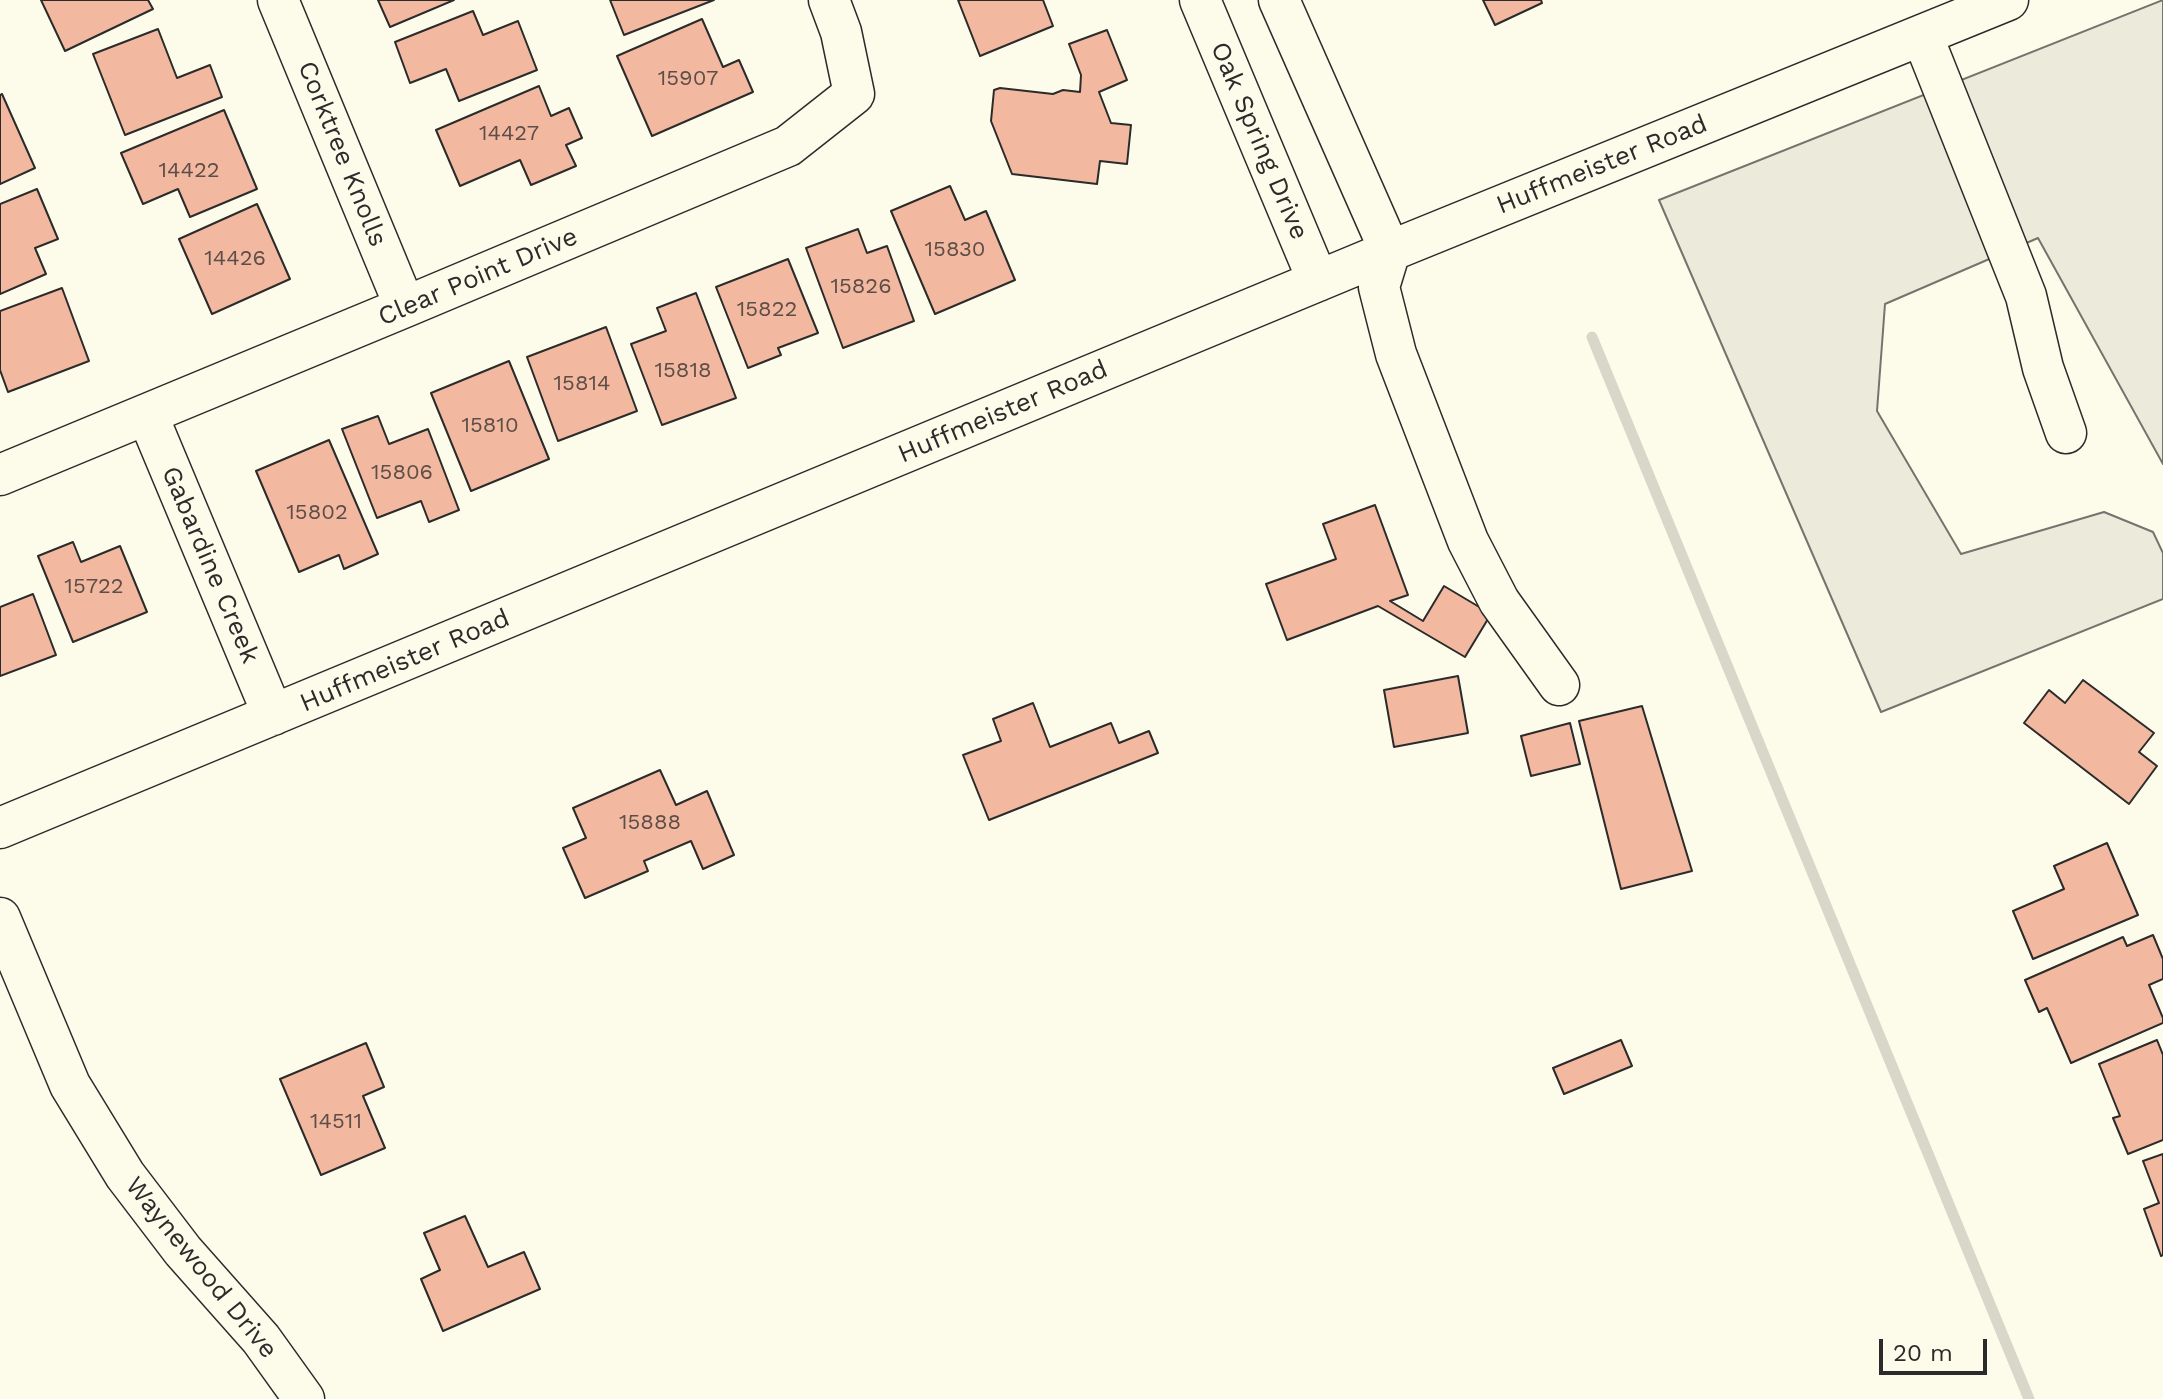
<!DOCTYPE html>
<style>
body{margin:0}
#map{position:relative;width:2163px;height:1399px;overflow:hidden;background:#fdfbea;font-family:"Work Sans",sans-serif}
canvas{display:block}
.scale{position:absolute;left:1879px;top:1339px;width:108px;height:36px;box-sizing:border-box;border:4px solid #2b2b2b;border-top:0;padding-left:10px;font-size:24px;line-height:28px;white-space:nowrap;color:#2b2b2b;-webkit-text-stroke:6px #fdfbea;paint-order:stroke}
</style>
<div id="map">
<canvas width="2163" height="1399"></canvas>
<div class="scale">20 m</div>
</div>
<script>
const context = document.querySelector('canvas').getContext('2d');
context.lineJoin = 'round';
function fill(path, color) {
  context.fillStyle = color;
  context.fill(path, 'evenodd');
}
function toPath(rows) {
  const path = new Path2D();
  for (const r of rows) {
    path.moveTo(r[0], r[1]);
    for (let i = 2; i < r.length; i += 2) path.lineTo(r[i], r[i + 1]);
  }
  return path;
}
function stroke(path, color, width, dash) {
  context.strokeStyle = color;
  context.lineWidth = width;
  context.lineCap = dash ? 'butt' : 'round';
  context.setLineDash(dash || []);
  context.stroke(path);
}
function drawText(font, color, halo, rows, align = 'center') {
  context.font = font + ' "Work Sans",sans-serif';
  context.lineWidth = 6;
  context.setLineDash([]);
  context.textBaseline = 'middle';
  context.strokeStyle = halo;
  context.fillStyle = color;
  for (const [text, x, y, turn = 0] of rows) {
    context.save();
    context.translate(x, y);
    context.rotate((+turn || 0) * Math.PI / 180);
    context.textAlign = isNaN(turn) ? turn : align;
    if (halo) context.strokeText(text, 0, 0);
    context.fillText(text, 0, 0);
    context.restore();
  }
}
const green = toPath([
 [2163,0,2163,464,2038,238,1885,304,1877,411,1961,554,2104,512,2153,532,2163,553,2163,599,1881,712,1659,200,2163,0]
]);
const stream = toPath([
 [1592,337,2029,1399]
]);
const building = toPath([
 [41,0,148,0,153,9,65,51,41,0],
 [378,0,454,0,390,27,378,0],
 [610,0,714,0,624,35,610,0],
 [958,0,1043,0,1053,26,980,56,958,0],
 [1483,0,1541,0,1542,3,1495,25,1483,0],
 [473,11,483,35,518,21,537,70,459,101,446,69,410,83,395,42,473,11],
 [702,19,723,67,739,60,753,92,652,136,617,56,702,19],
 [158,29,177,78,210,65,222,97,125,135,93,54,158,29],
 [1107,30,1127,80,1099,92,1111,123,1131,125,1127,164,1100,161,1097,184,1012,174,991,121,994,90,1000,88,1053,94,1063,90,1080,92,1081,75,1069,44,1107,30],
 [539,86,551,116,569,108,582,138,566,145,576,166,531,185,520,160,460,186,436,130,539,86],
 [2,94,35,168,0,184,0,95,2,94],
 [224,110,257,189,190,217,178,189,143,204,121,153,224,110],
 [950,186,965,220,986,211,1015,280,935,314,891,211,950,186],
 [37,189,58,239,35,248,46,274,0,294,0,204,37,189],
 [257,204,290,279,212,314,179,239,257,204],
 [858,229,867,253,887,246,914,321,843,348,806,248,858,229],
 [788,259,818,333,778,348,781,355,748,368,716,287,788,259],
 [62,288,89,361,8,392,0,370,0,311,62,288],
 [696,293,736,398,662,425,631,344,666,331,657,308,696,293],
 [606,327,637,411,558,441,527,357,606,327],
 [509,361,549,459,471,491,431,393,509,361],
 [378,416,389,444,428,429,459,510,429,522,421,501,377,518,342,429,378,416],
 [329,440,378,554,344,569,339,555,299,572,256,471,329,440],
 [1375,505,1408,595,1390,601,1423,621,1444,586,1491,614,1465,657,1378,606,1287,640,1266,584,1336,559,1323,524,1375,505],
 [73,542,81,562,120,546,147,612,73,642,38,556,73,542],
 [33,594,56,655,0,676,0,607,33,594],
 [1458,676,1468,733,1394,747,1384,690,1458,676],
 [2083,680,2154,733,2139,752,2157,766,2129,804,2024,723,2049,690,2065,703,2083,680],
 [1033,703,1050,747,1111,723,1119,743,1149,731,1158,753,989,820,963,755,1001,741,993,719,1033,703],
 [1642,706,1692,871,1621,889,1579,721,1642,706],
 [1570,723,1580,764,1531,776,1521,736,1570,723],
 [660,770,676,805,707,791,734,855,703,869,691,841,644,861,648,871,585,898,563,848,586,838,573,808,660,770],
 [2107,843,2138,915,2033,959,2013,911,2064,889,2054,866,2107,843],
 [2153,935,2163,959,2163,979,2149,985,2163,1018,2163,1023,2071,1063,2047,1008,2039,1012,2025,980,2123,937,2127,946,2153,935],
 [1621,1040,1632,1066,1564,1094,1553,1068,1621,1040],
 [2157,1040,2163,1055,2163,1140,2128,1154,2113,1118,2120,1116,2099,1064,2157,1040],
 [366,1043,384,1087,363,1096,385,1148,321,1175,280,1079,366,1043],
 [2163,1154,2163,1255,2161,1256,2144,1209,2159,1203,2143,1161,2163,1154],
 [465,1216,488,1267,524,1252,540,1289,443,1331,421,1279,440,1270,424,1233,465,1216]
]);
const minor = toPath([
 [278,0,405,307],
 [1200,0,1318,281],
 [1279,0,1390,251,1379,287,1396,354,1468,541,1499,601,1559,685],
 [1922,35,2026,296,2043,368,2066,433],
 [147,414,273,715],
 [0,475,405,307,788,146,854,94,841,32,829,0],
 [0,828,1390,251,2008,0],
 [0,918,70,1085,125,1175,183,1251,261,1339,304,1399]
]);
const numberNames = [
 ["15907",688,79],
 ["14427",509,134],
 ["14422",189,171],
 ["15830",955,250],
 ["14426",235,259],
 ["15826",861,287],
 ["15822",767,310],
 ["15818",683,371],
 ["15814",582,384],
 ["15810",490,426],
 ["15806",402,473],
 ["15802",317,513],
 ["15722",94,587],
 ["15888",650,823],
 ["14511",336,1122]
];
const streetNames = [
 ["Oak Spring Drive",1259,141,67],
 ["Corktree Knolls",342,154,68],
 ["Huffmeister Road",1602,165,-22],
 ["Clear Point Drive",478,277,-23],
 ["Huffmeister Road",1003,412,-23],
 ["Gabardine Creek",210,565,67],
 ["Huffmeister Road",405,661,-23],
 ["Waynewood Drive",201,1268,51]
];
fill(green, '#ecebdb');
stroke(green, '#74746e', 2);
stroke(stream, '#d8d7c9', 11);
fill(building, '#f2b8a0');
stroke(building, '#2b2b2b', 2);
stroke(minor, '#2b2b2b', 43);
stroke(minor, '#fdfbea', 40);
drawText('22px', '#5d4e48', null, numberNames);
drawText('26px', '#2b2b2b', '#fdfbea', streetNames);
</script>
